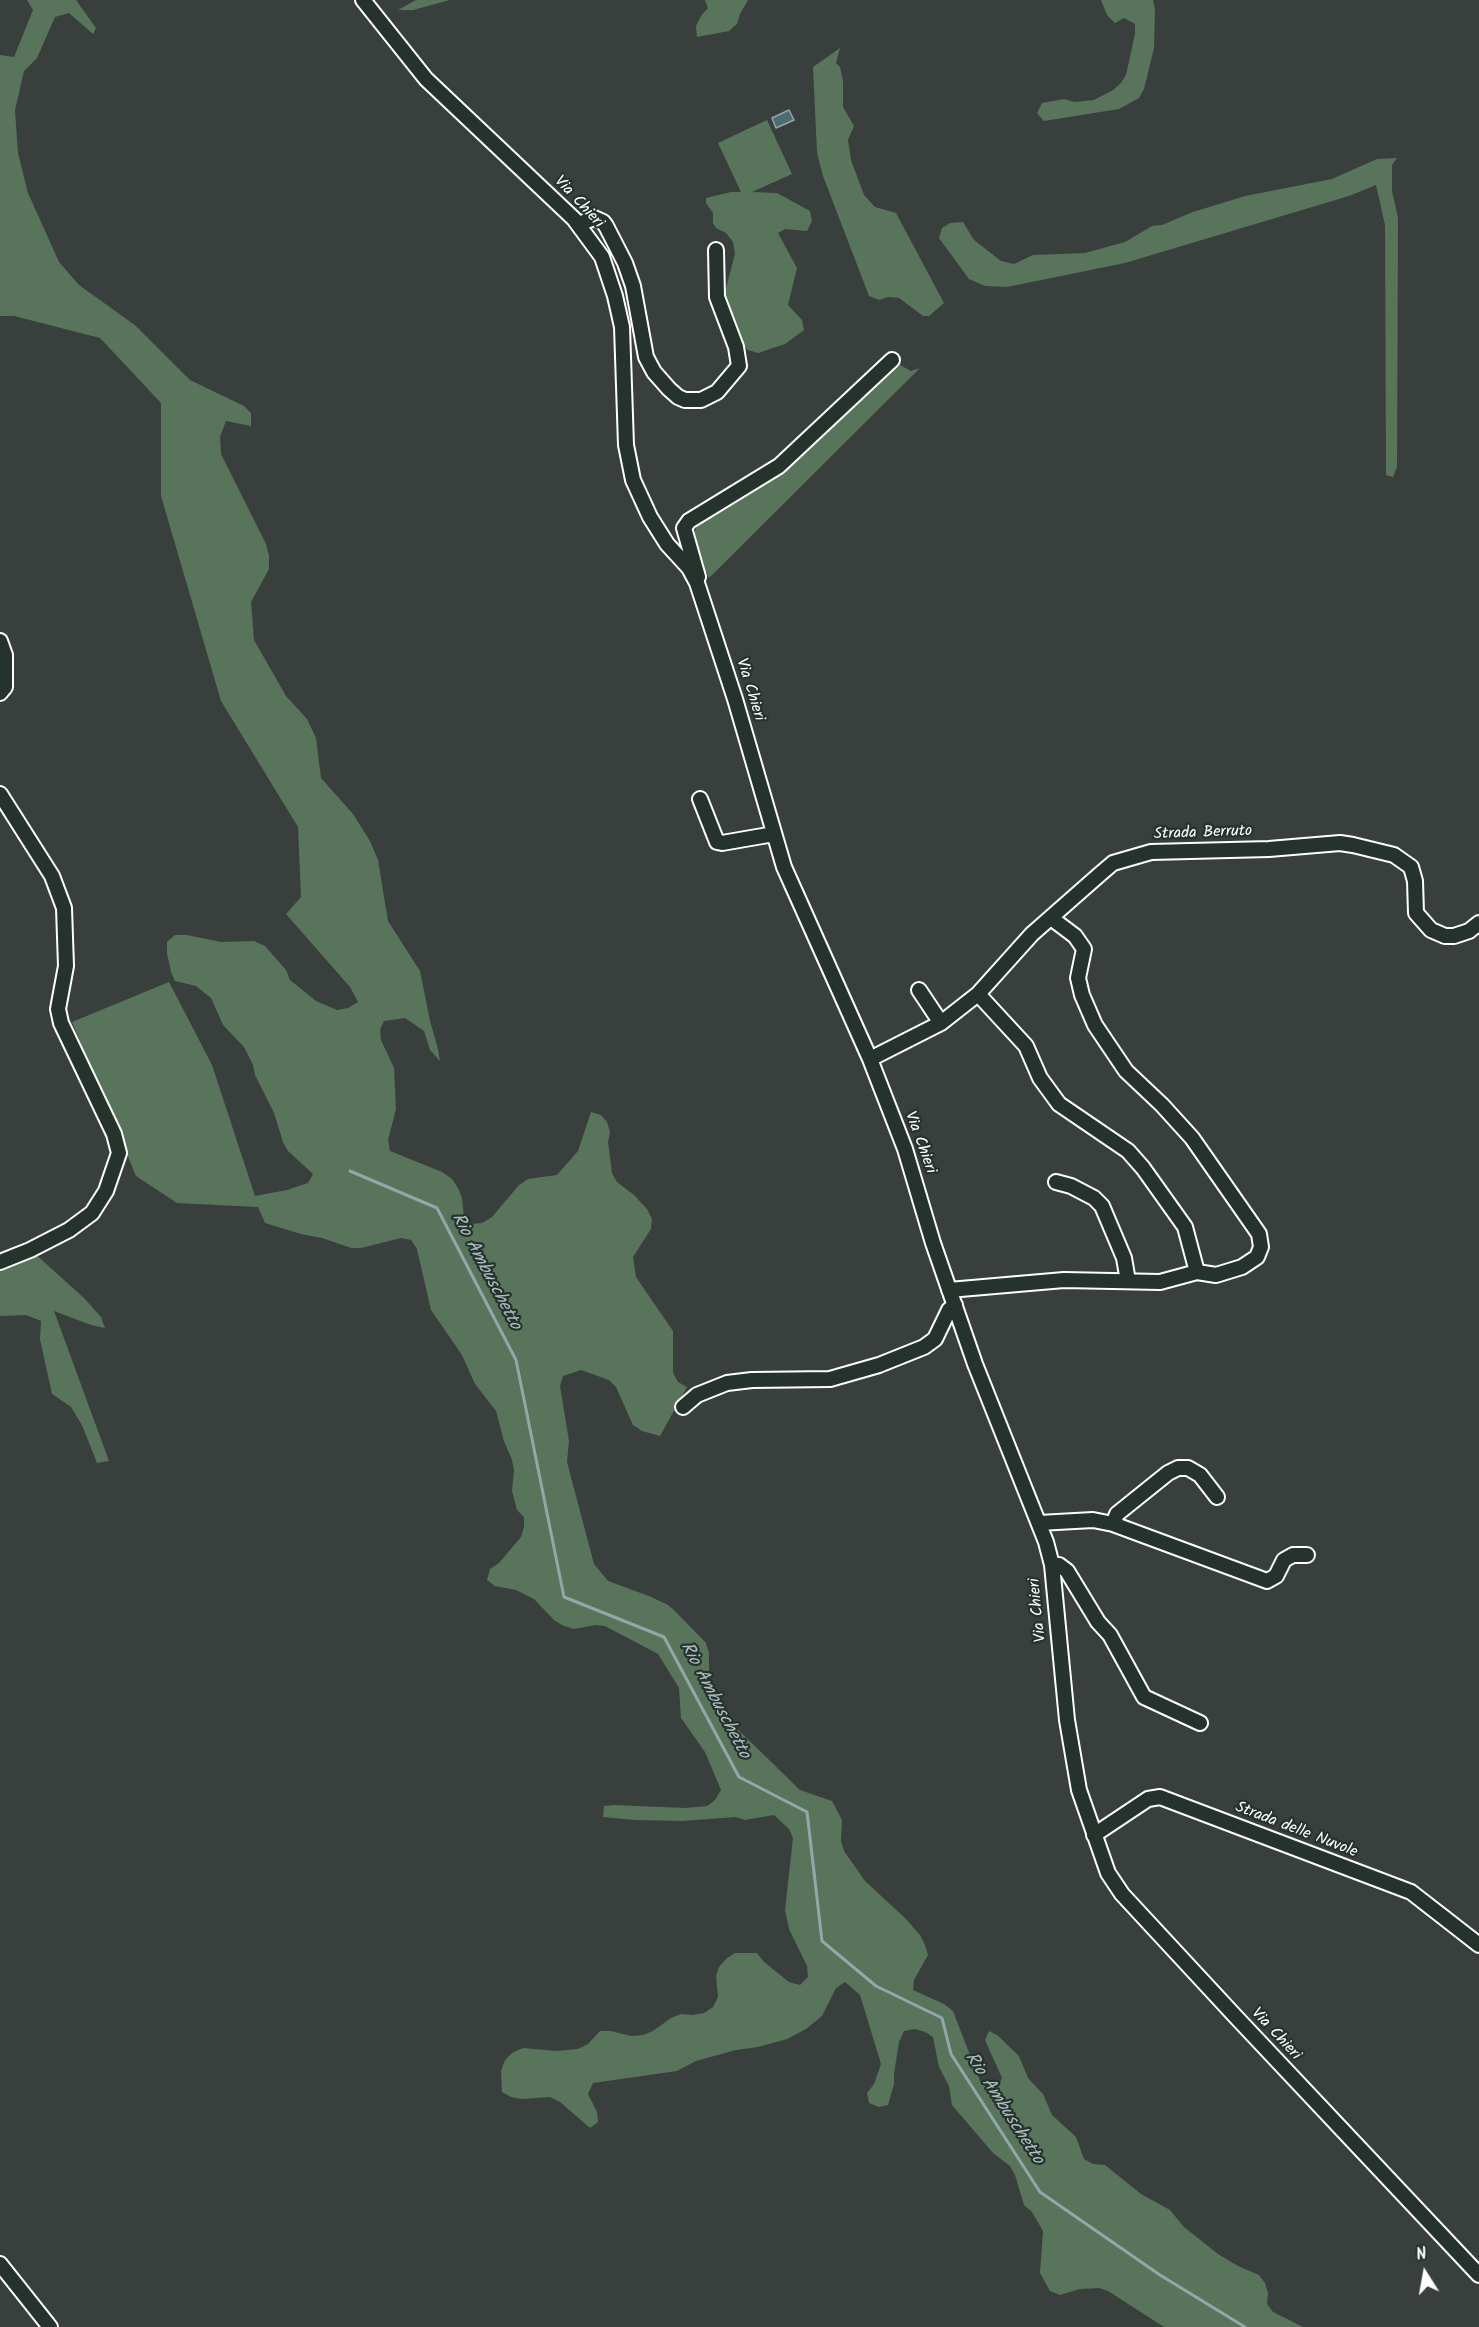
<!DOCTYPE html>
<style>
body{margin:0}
#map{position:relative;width:1479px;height:2327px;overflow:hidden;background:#393f3d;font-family:Kalam,sans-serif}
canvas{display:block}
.north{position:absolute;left:1395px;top:2243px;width:60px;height:60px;-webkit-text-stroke:4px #26332d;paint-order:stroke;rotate:349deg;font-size:16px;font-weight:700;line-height:24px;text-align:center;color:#fff}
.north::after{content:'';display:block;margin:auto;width:21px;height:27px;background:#fff;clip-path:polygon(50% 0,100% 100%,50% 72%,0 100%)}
</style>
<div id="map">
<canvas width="1479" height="2327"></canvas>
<div class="north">N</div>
</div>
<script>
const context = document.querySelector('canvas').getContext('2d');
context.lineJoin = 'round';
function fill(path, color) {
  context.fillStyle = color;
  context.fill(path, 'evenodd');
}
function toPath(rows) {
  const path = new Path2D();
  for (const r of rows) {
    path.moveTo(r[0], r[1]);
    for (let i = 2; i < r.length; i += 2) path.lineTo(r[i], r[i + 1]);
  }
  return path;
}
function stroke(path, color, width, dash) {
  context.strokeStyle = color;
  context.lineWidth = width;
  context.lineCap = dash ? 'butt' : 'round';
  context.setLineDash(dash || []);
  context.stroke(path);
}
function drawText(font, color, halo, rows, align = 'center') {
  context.font = font + ' Kalam,sans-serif';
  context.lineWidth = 4.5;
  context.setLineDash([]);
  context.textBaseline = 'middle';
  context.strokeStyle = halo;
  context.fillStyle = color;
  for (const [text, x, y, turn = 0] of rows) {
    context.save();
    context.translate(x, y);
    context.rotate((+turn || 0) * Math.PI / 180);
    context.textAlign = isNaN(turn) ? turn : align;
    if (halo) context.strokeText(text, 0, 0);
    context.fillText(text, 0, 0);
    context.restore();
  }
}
const green = toPath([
 [27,0,76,0,96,28,93,34,69,13,55,17,37,58,24,71,15,110,18,153,28,193,59,262,79,285,136,326,190,380,244,406,251,413,251,426,226,421,220,437,221,454,266,544,269,556,269,569,251,602,254,640,286,696,307,719,316,738,321,778,353,814,370,841,378,860,388,921,420,971,430,1021,438,1049,440,1061,430,1050,424,1031,405,1018,384,1021,380,1030,381,1040,394,1068,396,1109,388,1140,390,1151,442,1172,452,1179,458,1188,462,1198,464,1217,472,1224,482,1223,492,1217,519,1185,528,1179,557,1175,578,1151,591,1112,601,1115,607,1122,610,1132,608,1142,612,1173,617,1182,634,1195,647,1209,652,1219,651,1229,633,1257,636,1277,673,1331,673,1373,678,1382,687,1387,660,1436,642,1431,633,1425,616,1387,609,1380,581,1370,563,1376,560,1386,569,1441,567,1462,594,1564,608,1581,649,1596,668,1605,676,1612,706,1643,709,1653,709,1673,712,1695,721,1713,800,1790,832,1801,842,1820,841,1841,844,1851,865,1881,906,1919,920,1935,925,1945,928,1955,914,1980,913,1990,944,2004,953,2011,980,2081,988,2089,998,2087,1002,2078,985,2040,989,2031,997,2035,1019,2056,1028,2078,1043,2094,1052,2115,1076,2137,1084,2159,1093,2164,1105,2165,1141,2194,1170,2210,1184,2227,1218,2254,1238,2266,1259,2275,1265,2283,1268,2293,1267,2304,1273,2312,1303,2327,1164,2327,1108,2291,1099,2288,1080,2289,1060,2295,1050,2291,1040,2273,1043,2231,1032,2212,1024,2205,1015,2175,1010,2166,993,2153,952,2105,949,2086,939,2067,933,2037,925,2032,915,2029,904,2031,899,2042,894,2074,894,2084,888,2105,879,2107,869,2103,867,2093,874,2084,881,2064,860,1995,845,1982,836,1988,822,2016,806,2029,787,2039,758,2047,736,2050,696,2061,677,2071,593,2083,588,2094,597,2112,598,2122,590,2128,560,2102,550,2097,522,2099,511,2097,502,2092,501,2071,505,2060,512,2053,523,2048,557,2051,578,2049,588,2044,600,2031,611,2031,631,2036,643,2035,653,2031,671,2018,681,2014,693,2015,704,2013,713,2007,718,1997,716,1976,719,1967,726,1959,735,1953,757,1953,764,1962,789,1982,800,1985,808,1977,807,1966,789,1929,785,1910,793,1838,789,1829,774,1815,745,1820,735,1817,683,1821,635,1820,603,1817,604,1806,614,1805,685,1808,707,1806,715,1800,721,1790,705,1752,681,1718,679,1688,658,1654,605,1626,595,1625,574,1629,564,1626,555,1621,534,1599,516,1590,495,1586,487,1580,490,1569,499,1563,521,1537,524,1527,524,1517,517,1510,512,1491,514,1470,512,1460,504,1441,496,1411,475,1384,462,1355,431,1310,417,1249,411,1240,401,1238,361,1248,351,1248,322,1238,301,1234,265,1223,258,1207,177,1203,136,1176,72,1022,169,982,212,1065,255,1196,287,1190,308,1183,313,1174,288,1151,283,1142,274,1113,255,1075,253,1065,244,1047,223,1025,211,998,196,986,175,981,171,972,167,953,167,942,175,935,187,935,221,942,254,941,265,946,286,970,290,980,316,1001,337,1010,348,1008,358,1002,350,987,286,914,301,897,298,827,221,701,161,496,161,403,100,338,14,316,0,316,0,55,14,57,33,10],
 [416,0,450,0,413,10,398,10],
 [705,0,748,0,740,14,737,24,729,31,697,37,696,26,701,16,708,8],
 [1101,0,1153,0,1155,10,1154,48,1144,89,1139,98,1119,109,1044,121,1037,113,1042,103,1064,99,1074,102,1094,100,1113,90,1121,83,1126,75,1135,34,1135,24,1124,18,1115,23,1107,15],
 [840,48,836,63,840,67,843,81,843,107,854,126,848,140,851,160,864,195,875,207,896,213,944,303,929,316,923,316,899,298,888,297,879,300,869,296,823,176,817,153,813,67],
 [767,120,792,174,752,192,777,193,810,211,812,221,807,231,785,229,778,233,797,268,788,305,802,320,804,330,785,344,758,353,748,350,741,343,723,299,735,254,733,242,726,233,716,228,713,223,713,213,706,203,706,198,731,192,741,192,718,143],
 [1397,158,1392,165,1392,191,1398,218,1397,467,1393,477,1386,475,1385,225,1376,185,1349,196,1125,263,1007,287,985,286,969,279,939,238,942,228,950,223,963,222,974,240,1001,261,1014,264,1033,255,1085,253,1125,242,1152,226,1162,225,1193,212,1245,196,1332,179,1377,159],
 [900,365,911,371,920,368,709,578,700,560,695,543,694,533,697,526,702,520,785,469],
 [33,1252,84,1298,101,1317,105,1328,91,1325,54,1311,109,1461,97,1463,82,1425,71,1407,52,1394,40,1339,41,1321,26,1315,0,1316,0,1263]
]);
const water = toPath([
 [789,110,794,120,776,128,772,118,789,110]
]);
const stream = toPath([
 [350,1171,437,1208,516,1360,564,1597,664,1637,739,1777,807,1812,822,1941,876,1986,942,2018,951,2054,1040,2192,1160,2275,1245,2327]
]);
const minor = toPath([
 [363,0,426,79,574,219,602,257,615,296,622,327,626,445,633,480,650,517,667,544,689,568,697,583,735,699,784,867,870,1059,905,1149,933,1243,975,1364,1046,1542,1052,1565,1067,1720,1079,1790,1108,1873,1122,1894,1236,2017,1479,2275],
 [579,224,594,218,603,222,606,226,625,263,633,286,646,357,654,372,669,389,678,397,685,400,701,400,717,392,739,366,736,347,717,297,716,250],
 [698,577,684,528,689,521,779,466,892,360],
 [0,641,5,655,5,687,0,693],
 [0,794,52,876,64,908,66,966,58,1009,61,1023,114,1134,119,1153,106,1191,92,1213,69,1230,30,1250,0,1262],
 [700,799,717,842,722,843,774,834],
 [919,990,941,1023],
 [978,994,1026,1046,1040,1078,1059,1104,1128,1151,1143,1168,1185,1227,1197,1272],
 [870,1059,941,1023,978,994,1032,934,1099,875,1113,863,1151,852,1269,849,1340,843,1353,845,1394,855,1411,867,1415,881,1416,913,1431,930,1445,936,1454,936,1469,931,1479,923],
 [1056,1182,1071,1186,1094,1198,1102,1206,1124,1258,1128,1281],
 [949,1290,1064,1280,1160,1282,1197,1272,1216,1275,1242,1267,1257,1257,1261,1247,1259,1234,1192,1138,1162,1105,1126,1071,1095,1025,1082,995,1078,978,1084,949,1075,936,1051,918],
 [683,1407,697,1395,727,1383,752,1380,830,1379,879,1365,924,1347,935,1339,949,1310,955,1305],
 [1039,1523,1093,1520,1113,1524,1267,1581,1276,1576,1284,1560,1293,1555,1307,1555],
 [1113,1524,1117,1514,1168,1473,1178,1468,1188,1468,1200,1475,1217,1497],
 [1052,1565,1059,1565,1067,1571,1098,1622,1110,1635,1144,1697,1200,1723],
 [1094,1835,1148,1799,1160,1797,1411,1892,1479,1945],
 [0,2264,50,2327]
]);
const streetNames = [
 ["Via Chieri",578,203,47],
 ["Via Chieri",749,690,73],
 ["Strada Berruto",1203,834,-2],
 ["Via Chieri",919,1143,70],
 ["Via Chieri",1039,1610,-96],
 ["Strada delle Nuvole",1296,1831,21],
 ["Via Chieri",1275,2035,47]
];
const waterNames = [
 ["Rio Ambuschetto",485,1272,62],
 ["Rio Ambuschetto",714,1701,62],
 ["Rio Ambuschetto",1003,2109,57]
];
fill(green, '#58745b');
fill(water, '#4b6d72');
stroke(water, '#93a7aa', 1.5);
stroke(stream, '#93a7aa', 3);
stroke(minor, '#fff', 18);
stroke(minor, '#26332d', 14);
drawText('16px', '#fff', '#26332d', streetNames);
drawText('italic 18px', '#aebdc0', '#26332d', waterNames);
</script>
